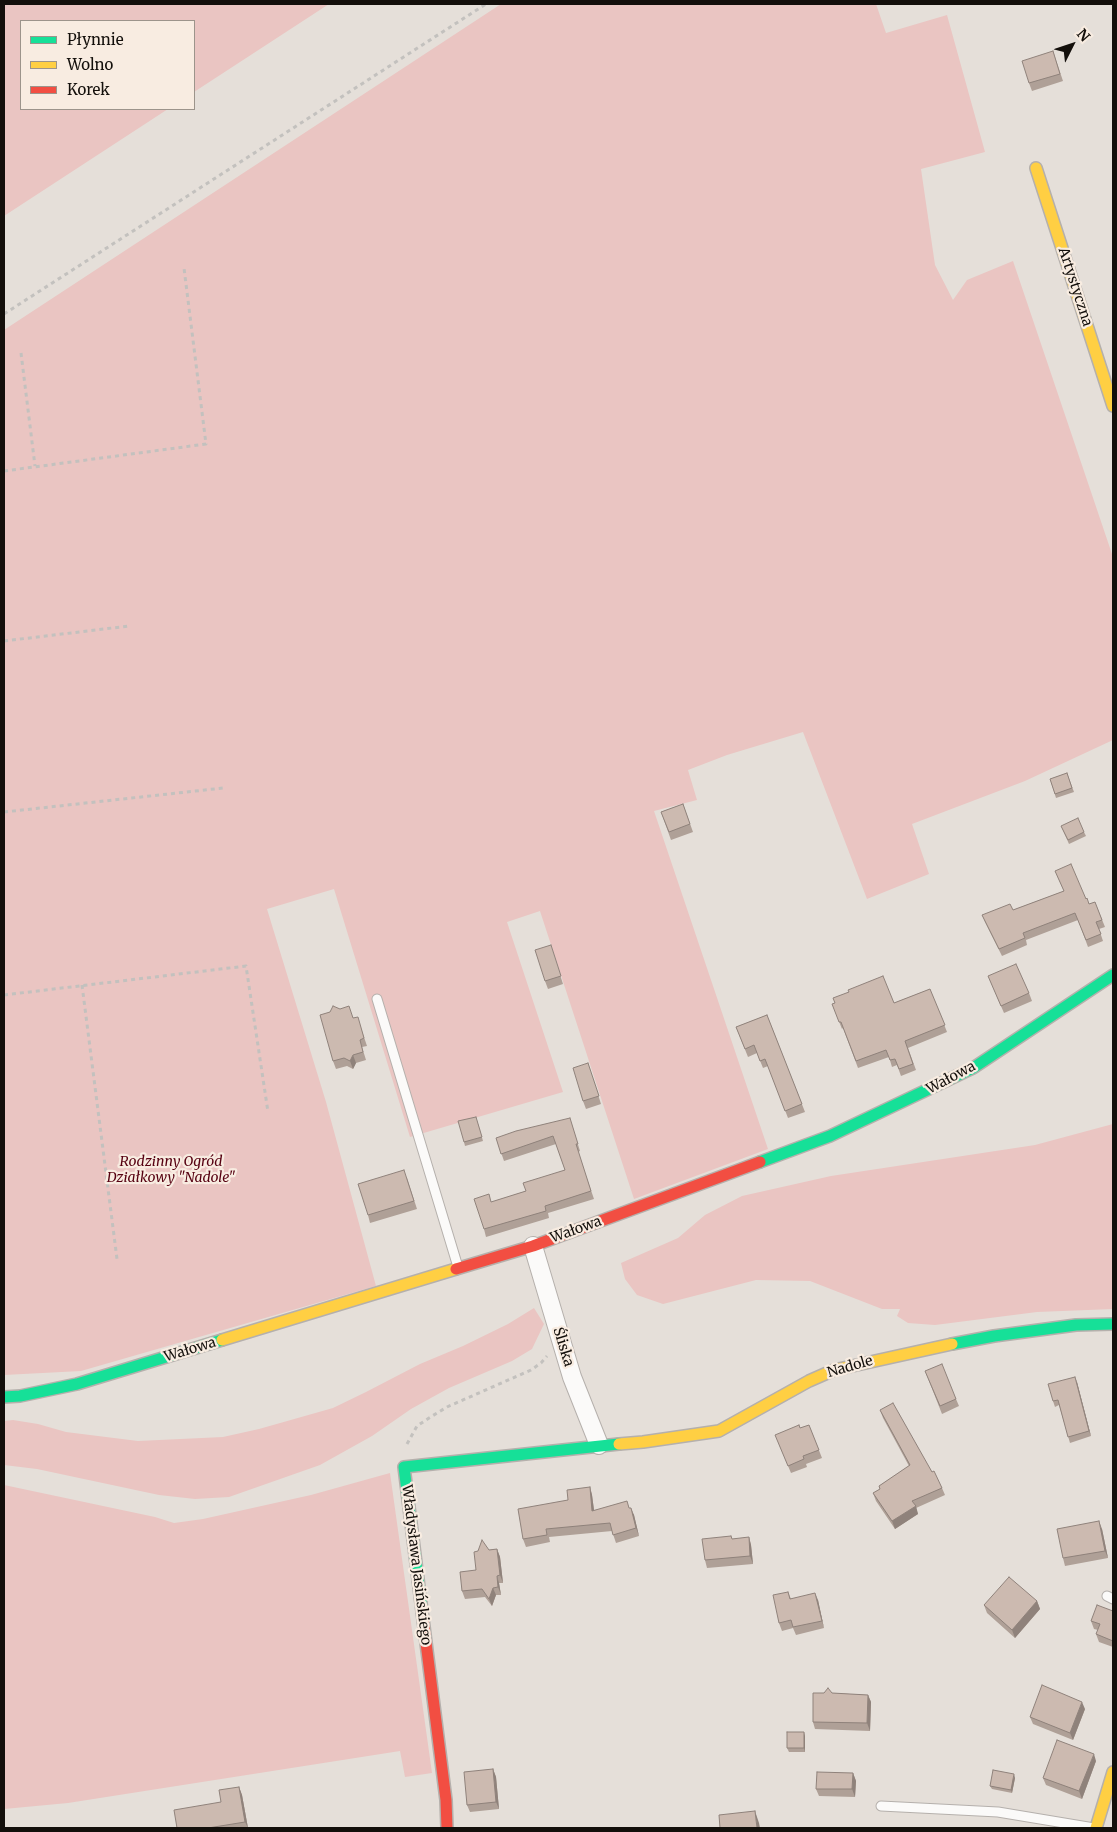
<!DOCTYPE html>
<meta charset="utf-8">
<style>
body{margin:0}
#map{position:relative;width:1117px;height:1832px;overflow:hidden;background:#e5dfd9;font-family:Merriweather,serif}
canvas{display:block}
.frame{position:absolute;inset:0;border:5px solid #130f0b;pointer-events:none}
.legend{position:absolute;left:20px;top:20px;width:175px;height:90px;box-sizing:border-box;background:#f8ece1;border:1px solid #9c948b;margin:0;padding:6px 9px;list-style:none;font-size:15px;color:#130f0b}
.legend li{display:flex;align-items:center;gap:10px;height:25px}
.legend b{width:25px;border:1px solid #9c948b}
.north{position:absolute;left:1047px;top:20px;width:50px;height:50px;-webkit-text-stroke:4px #f8ece1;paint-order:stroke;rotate:49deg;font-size:14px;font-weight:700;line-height:20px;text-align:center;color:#130f0b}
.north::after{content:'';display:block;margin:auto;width:18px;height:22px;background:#130f0b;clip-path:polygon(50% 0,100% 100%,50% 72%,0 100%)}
</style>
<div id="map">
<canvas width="1117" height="1832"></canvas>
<div class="frame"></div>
<ul class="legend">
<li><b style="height:6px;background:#16e098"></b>Płynnie</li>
<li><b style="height:6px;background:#ffcf43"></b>Wolno</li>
<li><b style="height:6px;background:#f24e42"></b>Korek</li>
</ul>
<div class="north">N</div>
</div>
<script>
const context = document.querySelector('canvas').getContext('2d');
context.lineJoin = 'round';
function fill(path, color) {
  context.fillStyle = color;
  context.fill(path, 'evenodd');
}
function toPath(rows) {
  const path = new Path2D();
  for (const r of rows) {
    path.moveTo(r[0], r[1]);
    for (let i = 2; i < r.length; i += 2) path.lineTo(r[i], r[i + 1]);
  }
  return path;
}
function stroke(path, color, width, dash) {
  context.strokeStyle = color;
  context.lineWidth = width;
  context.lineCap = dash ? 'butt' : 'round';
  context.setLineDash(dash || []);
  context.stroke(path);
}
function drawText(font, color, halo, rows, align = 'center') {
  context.font = font + ' Merriweather,serif';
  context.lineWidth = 4.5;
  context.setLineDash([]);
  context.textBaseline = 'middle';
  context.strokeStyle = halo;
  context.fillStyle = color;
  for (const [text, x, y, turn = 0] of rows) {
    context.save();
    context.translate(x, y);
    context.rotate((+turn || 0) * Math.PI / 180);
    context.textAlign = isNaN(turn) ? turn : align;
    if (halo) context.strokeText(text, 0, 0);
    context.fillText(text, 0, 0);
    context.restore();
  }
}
const green = toPath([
 [4,4,329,4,194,92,194,21,21,21,21,109,168,109,4,216],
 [501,4,876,4,886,33,947,15,985,152,921,169,935,265,953,300,967,280,1013,261,1113,557,1113,740,1025,781,912,824,929,874,867,899,803,732,727,755,688,770,697,800,654,811,768,1149,634,1199,540,911,507,922,563,1092,410,1137,334,889,267,909,326,1102,376,1286,81,1371,4,1375,4,330],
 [1113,1124,1113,1309,1037,1312,935,1325,908,1323,897,1316,900,1309,882,1309,810,1281,756,1280,663,1304,637,1295,625,1279,621,1263,678,1238,705,1215,742,1196,831,1176,1035,1145],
 [534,1308,544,1324,532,1349,512,1361,449,1388,411,1409,372,1436,320,1465,229,1497,195,1499,159,1495,37,1469,4,1465,4,1421,13,1420,38,1424,66,1432,138,1441,223,1437,259,1429,333,1408,366,1392,420,1364,463,1346,508,1324],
 [390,1473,432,1773,405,1777,400,1751,68,1803,4,1809,4,1485,155,1517,174,1523,203,1519,311,1495]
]);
const path = toPath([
 [4,314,486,4],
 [21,353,35,466],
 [4,471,206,444,184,268],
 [4,641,129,626],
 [4,812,223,788],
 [82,985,117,1259],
 [4,995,246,966,268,1112],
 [407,1444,417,1426,429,1418,447,1407,531,1370,541,1363,547,1356]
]);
const lane = toPath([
 [377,999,458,1267],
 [1107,1596,1113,1599],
 [881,1806,998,1812,1094,1828]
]);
const street = toPath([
 [533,1246,572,1377,599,1445]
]);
const fast = toPath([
 [760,1162,830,1136,973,1068,1113,975],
 [952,1344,994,1336,1076,1325,1113,1324],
 [4,1397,20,1396,77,1384,222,1340],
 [423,1619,404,1467,619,1444]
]);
const slow = toPath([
 [1036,168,1113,406],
 [222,1340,456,1269],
 [619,1444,643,1442,719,1431,809,1381,834,1370,952,1344],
 [1096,1828,1113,1772]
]);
const jam = toPath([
 [456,1269,533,1246,760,1162],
 [423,1619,446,1800,447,1828]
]);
const wall = toPath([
 [1053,51,1063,81,1032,91,1029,83],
 [1067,773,1074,792,1056,798,1050,779],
 [683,804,693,832,671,840,661,812],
 [1061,826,1084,832,1086,836,1069,844],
 [1055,871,1086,899,1089,904,1095,902,1105,927,1099,929,1103,941,1088,947,1078,920,1026,940,1027,945,1002,956,985,922,982,915,1013,910,1064,891],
 [553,953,563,984,548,989,545,981],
 [988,976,1029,993,1032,1001,1004,1013],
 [930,989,947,1032,908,1048,916,1070,901,1076,897,1065,892,1067,889,1057,858,1068,843,1028,842,1029,832,1004,894,1003],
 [767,1015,805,1112,788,1118,768,1066,763,1068,757,1053,748,1057,736,1027],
 [354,1018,360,1025,367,1046,362,1047,366,1060,356,1063,353,1069,347,1066,336,1069,333,1061],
 [588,1063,601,1104,586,1109,583,1101],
 [476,1117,483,1141,465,1146,464,1142],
 [572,1125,580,1151,578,1152,594,1199,548,1213,549,1218,486,1237,484,1229,492,1202,526,1191,565,1170,556,1144,504,1161,496,1138],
 [407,1178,417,1209,370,1223,368,1215],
 [925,1371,956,1399,959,1406,942,1414],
 [1077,1382,1091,1436,1070,1443,1059,1405,1055,1407,1053,1401],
 [880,1410,932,1472,942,1488,945,1495,916,1508,918,1514,895,1529,876,1501,873,1493,880,1489,879,1486,909,1466,883,1418],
 [809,1425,822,1458,806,1464,807,1467,791,1473,778,1442,800,1428],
 [590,1487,592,1495,594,1510,629,1508,634,1515,639,1536,616,1543,612,1531,549,1537,550,1542,526,1547,523,1539,568,1500],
 [1102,1529,1108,1558,1065,1566,1063,1558],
 [749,1537,751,1545,753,1564,707,1568,705,1560],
 [497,1549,500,1557,503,1583,499,1583,501,1595,496,1595,492,1606,485,1597,465,1599,462,1591,489,1550],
 [788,1592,791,1599,818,1600,824,1628,796,1635,793,1628,782,1631,779,1623],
 [1037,1601,1040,1609,1015,1638,987,1613,984,1605],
 [1113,1611,1113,1647,1099,1642,1096,1634,1098,1630,1094,1629,1091,1621],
 [832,1693,868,1695,871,1702,870,1731,815,1729,813,1722],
 [1085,1709,1073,1740,1033,1724,1030,1717],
 [805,1736,805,1752,789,1752,787,1748],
 [1096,1761,1082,1799,1046,1785,1043,1778],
 [493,1769,496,1777,499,1809,470,1812,467,1805],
 [853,1773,856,1781,855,1797,819,1796,816,1789],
 [1015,1778,1012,1793,992,1789,990,1786],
 [239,1787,242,1795,248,1828,177,1828,221,1802]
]);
const shadedWall = toPath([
 [353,1055,356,1063,353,1069,350,1061],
 [1075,1377,1077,1382,1091,1436,1089,1431],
 [590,1487,592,1495,595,1518,592,1511],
 [916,1506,918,1514,895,1529,892,1521],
 [631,1508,634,1515,639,1536,636,1528],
 [1099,1521,1102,1529,1108,1558,1105,1551],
 [749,1537,751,1545,753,1564,750,1556],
 [497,1549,500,1557,503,1583,500,1575],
 [497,1576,499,1583,501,1595,498,1587],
 [493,1588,496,1595,492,1606,489,1599],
 [815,1593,818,1600,824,1628,822,1621],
 [1037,1601,1040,1609,1015,1638,1012,1630],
 [868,1695,871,1702,870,1731,867,1723],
 [1082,1702,1085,1709,1073,1740,1070,1733],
 [804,1732,805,1736,805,1752,804,1748],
 [1094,1754,1096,1761,1082,1799,1079,1791],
 [493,1769,496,1777,499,1809,496,1802],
 [853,1773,856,1781,855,1797,852,1789],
 [1014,1774,1015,1778,1012,1793,1011,1790],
 [239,1787,242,1795,248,1828,245,1822],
 [755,1811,759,1823,760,1828,757,1828]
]);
const building = toPath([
 [1053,51,1060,74,1029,83,1022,61,1053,51],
 [1067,773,1072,788,1055,794,1050,779,1067,773],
 [683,804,690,824,669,832,661,812,683,804],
 [1078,818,1084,832,1068,840,1061,826,1078,818],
 [1071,864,1086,899,1087,898,1089,904,1095,902,1102,920,1096,922,1101,934,1086,940,1075,913,1023,933,1025,938,999,949,982,915,1010,904,1013,910,1064,891,1055,871,1071,864],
 [551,945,561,976,545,981,535,950,551,945],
 [1016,964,1029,993,1001,1006,988,976,1016,964],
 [883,976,894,1003,930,989,945,1025,905,1041,913,1064,899,1069,895,1059,890,1060,886,1050,856,1061,841,1022,839,1022,832,1004,835,1003,833,998,849,992,848,990,883,976],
 [333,1006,340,1009,349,1006,353,1018,358,1017,364,1038,360,1040,363,1052,353,1055,350,1061,344,1058,333,1061,320,1015,330,1012,333,1006],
 [767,1015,802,1104,785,1111,765,1059,760,1061,754,1045,745,1049,736,1027,767,1015],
 [588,1063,599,1096,583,1101,573,1068,588,1063],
 [476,1117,482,1137,464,1142,458,1121,476,1117],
 [570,1118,578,1144,576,1144,591,1191,545,1206,546,1211,484,1229,474,1199,489,1194,491,1202,526,1191,523,1183,565,1170,553,1136,501,1154,496,1138,516,1131,570,1118],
 [404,1170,414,1201,368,1215,358,1184,404,1170],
 [942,1364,956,1399,940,1406,925,1371,942,1364],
 [1075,1377,1089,1431,1068,1437,1058,1400,1053,1401,1048,1384,1075,1377],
 [893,1403,932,1472,934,1471,942,1488,912,1501,916,1506,892,1521,873,1493,880,1489,879,1486,910,1465,880,1410,893,1403],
 [799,1425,800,1428,809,1425,819,1450,803,1456,804,1459,788,1466,775,1435,799,1425],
 [590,1487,592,1511,627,1501,629,1508,631,1508,636,1528,613,1535,610,1523,546,1529,547,1535,523,1539,518,1509,568,1500,567,1490,590,1487],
 [1099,1521,1105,1551,1063,1558,1057,1529,1099,1521],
 [731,1536,732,1539,749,1537,750,1556,705,1560,702,1539,731,1536],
 [482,1540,489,1550,497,1549,500,1575,497,1576,498,1587,493,1588,489,1599,482,1589,462,1591,460,1572,476,1570,474,1552,478,1551,482,1540],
 [1009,1577,1037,1601,1012,1630,984,1605,1009,1577],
 [788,1592,790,1599,815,1593,822,1621,793,1627,791,1620,779,1623,773,1595,788,1592],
 [1097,1605,1113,1611,1113,1641,1096,1634,1100,1624,1091,1621,1097,1605],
 [1042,1685,1082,1702,1070,1733,1030,1717,1042,1685],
 [828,1688,832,1693,868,1695,867,1723,813,1722,813,1693,824,1693,828,1688],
 [787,1732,804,1732,804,1748,787,1748,787,1732],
 [1057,1740,1094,1754,1079,1791,1043,1778,1057,1740],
 [493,1769,496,1802,467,1805,464,1772,493,1769],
 [993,1770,1014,1774,1011,1790,990,1786,993,1770],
 [817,1772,853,1773,852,1789,816,1789,817,1772],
 [239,1787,245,1822,208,1828,177,1828,174,1810,221,1802,219,1790,239,1787],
 [755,1811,757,1828,720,1828,719,1815,755,1811]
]);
const streetNames = [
 ["Artystyczna",1075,287,72],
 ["Wałowa",951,1078,-28],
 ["Wałowa",576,1230,-20],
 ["Śliska",563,1347,73],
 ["Wałowa",190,1350,-17],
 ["Nadole",850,1367,-16],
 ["Władysława Jasińskiego",416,1565,83]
];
const parkNames = [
 ["Rodzinny Ogród",171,1162],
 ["Działkowy \"Nadole\"",171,1178]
];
fill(green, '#eac5c2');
stroke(lane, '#b5b0ac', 11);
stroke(street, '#b5b0ac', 20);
stroke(fast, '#b5b0ac', 14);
stroke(slow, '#b5b0ac', 14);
stroke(jam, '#b5b0ac', 14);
stroke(path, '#c3c1be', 3, [4, 4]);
stroke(lane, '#fbfaf9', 9);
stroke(street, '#fbfaf9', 18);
stroke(fast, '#16e098', 11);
stroke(slow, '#ffcf43', 11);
stroke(jam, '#f24e42', 11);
fill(wall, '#afa097');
fill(shadedWall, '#8f827b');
fill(building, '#ccbab0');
stroke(building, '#8f827b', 1);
drawText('14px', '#130f0b', '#f8ece1', streetNames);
drawText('italic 14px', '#560011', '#f8ece1', parkNames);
</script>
